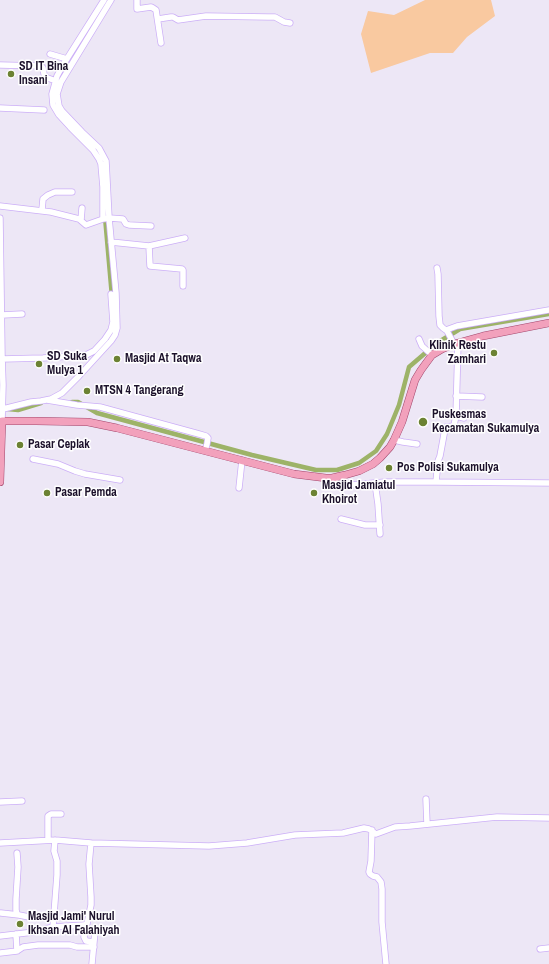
<!DOCTYPE html>
<style>
body{margin:0}
canvas{display:block;background:#ede7f6}
</style>
<canvas width="549" height="964"></canvas>
<script>
const context = document.querySelector('canvas').getContext('2d');
context.lineJoin = 'round';
function fill(path, color) {
  context.fillStyle = color;
  context.fill(path, 'evenodd');
}
function toPath(rows) {
  const path = new Path2D();
  for (const r of rows) {
    path.moveTo(r[0], r[1]);
    for (let i = 2; i < r.length; i += 2) path.lineTo(r[i], r[i + 1]);
  }
  return path;
}
function stroke(path, color, width, dash) {
  context.strokeStyle = color;
  context.lineWidth = width;
  context.lineCap = dash ? 'butt' : 'round';
  context.setLineDash(dash || []);
  context.stroke(path);
}
function drawText(font, color, halo, rows, align = 'center') {
  context.font = font + ' "Archivo Narrow",sans-serif';
  context.lineWidth = 3;
  context.setLineDash([]);
  context.textBaseline = 'middle';
  context.strokeStyle = halo;
  context.fillStyle = color;
  for (const [text, x, y, turn = 0] of rows) {
    context.save();
    context.translate(x, y);
    context.rotate((+turn || 0) * Math.PI / 180);
    context.textAlign = isNaN(turn) ? turn : align;
    if (halo) context.strokeText(text, 0, 0);
    context.fillText(text, 0, 0);
    context.restore();
  }
}
const green = toPath([
 [425,0,491,0,495,16,467,37,453,53,430,53,371,73,361,34,368,11,394,15]
]);
const canal = toPath([
 [105,217,112,297],
 [72,402,78,402,97,413,252,455,316,470,337,470,359,463,376,451,387,434,399,405,409,367,437,343,460,329,549,314],
 [8,409,18,410,41,403]
]);
const minor = toPath([
 [137,0,137,9,151,7,153,8,156,10,161,43],
 [158,19,171,17,173,17,178,20,206,16,268,17,275,17,284,22,290,23],
 [50,54,67,59],
 [0,65,41,66,43,68,44,74,45,77,56,81],
 [0,108,44,110],
 [0,206,51,212,79,219,86,225,103,219,109,218,123,219,126,224,129,225,151,226],
 [42,210,43,199,48,195,55,192,72,192],
 [0,218,2,356,3,385,2,421],
 [103,219,103,187,101,164,99,159,93,150,70,127,59,115,53,105,52,94,57,76,63,65,104,0],
 [81,220,82,208],
 [111,242,149,246,150,266,182,269,183,270,183,286],
 [149,246,185,238],
 [437,268,438,274,439,316,440,325,443,328,447,331,454,344],
 [2,315,22,314],
 [446,330,457,326,549,310],
 [419,339,422,346,432,355],
 [2,359,43,358,86,355,94,351,105,339,111,330,113,322,111,294],
 [456,396,482,397],
 [47,400,77,405,100,407,199,434,206,436,208,438,207,444,205,451],
 [0,408,3,409,31,402,41,401,51,399,62,393,79,376,111,341,115,335,117,328,116,293,109,218,106,161,99,148,82,132,62,111,59,106,57,94,61,82,111,0],
 [456,416,464,418],
 [394,440,403,442,417,444],
 [33,459,58,464,75,471,85,474,120,480],
 [332,478,337,484,352,485,385,482,436,482,549,483],
 [436,482,438,461,440,456,445,429,446,427,453,426,454,425,456,416,458,343],
 [375,483,378,504,380,534],
 [239,488,242,460],
 [341,519,365,525,380,525],
 [426,799,427,824],
 [0,802,22,801],
 [372,830,371,861,369,872,370,874,373,876,377,877,381,882,382,889,382,922,386,964],
 [48,840,48,816,51,814,61,814],
 [0,843,55,840,91,843,209,846,247,843,295,835,343,833,364,828,369,829,376,834,395,827,410,826,497,817,549,818],
 [17,853,18,867,16,899,16,910,17,914,19,915,29,917,54,917],
 [1,913,19,915],
 [86,924,84,937,86,941,94,942,92,964],
 [53,927,84,925,87,924,91,905,91,897,89,864,91,843],
 [85,930,95,932,94,942],
 [16,934,17,951],
 [0,936,34,932,53,927,57,875,57,861,54,851,55,840],
 [540,949,549,948],
 [0,953,17,951,23,947,38,945,70,945,77,947,94,947]
]);
const major = toPath([
 [0,482,2,421,36,421,88,422,117,428,294,474,326,478,332,478,345,475,359,471,373,464,380,458,390,447,394,440,402,422,415,380,421,370,432,355,442,349,454,344,483,336,549,323]
]);
const markers = [
 [11,74,4,"#6c8233"],
 [494,353,4,"#6c8233"],
 [117,359,4,"#6c8233"],
 [39,364,4,"#6c8233"],
 [87,391,4,"#6c8233"],
 [423,422,5,"#6c8233"],
 [20,445,4,"#6c8233"],
 [389,468,4,"#6c8233"],
 [47,493,4,"#6c8233"],
 [314,493,4,"#6c8233"],
 [20,924,4,"#6c8233"]
];
const poiNames = [
 ["SD IT Bina",19,67],
 ["Insani",19,81],
 ["Klinik Restu",486,346,"right"],
 ["Zamhari",486,360,"right"],
 ["SD Suka",47,357],
 ["Mulya 1",47,371],
 ["Masjid At Taqwa",125,359],
 ["MTSN 4 Tangerang",95,391],
 ["Puskesmas",432,415],
 ["Kecamatan Sukamulya",432,429],
 ["Pasar Ceplak",28,445],
 ["Pos Polisi Sukamulya",397,468],
 ["Masjid Jamiatul",322,486],
 ["Khoirot",322,500],
 ["Pasar Pemda",55,493],
 ["Masjid Jami' Nurul",28,917],
 ["Ikhsan Al Falahiyah",28,931]
];
fill(green, '#f9c9a0');
stroke(canal, '#9db368', 4.5);
stroke(minor, '#ccaff7', 7);
stroke(major, '#a2466c', 8);
stroke(minor, '#fff', 5.5);
stroke(major, '#f2a1bc', 7);
for (const [x, y, r, color] of markers) {
  const dot = new Path2D();
  dot.arc(x, y, r, 0, 2 * Math.PI);
  context.fillStyle = color;
  context.fill(dot);
  stroke(dot, '#fff', 1.5);
}
drawText('bold 12px', '#1c112b', '#fff', poiNames, 'left');
</script>
